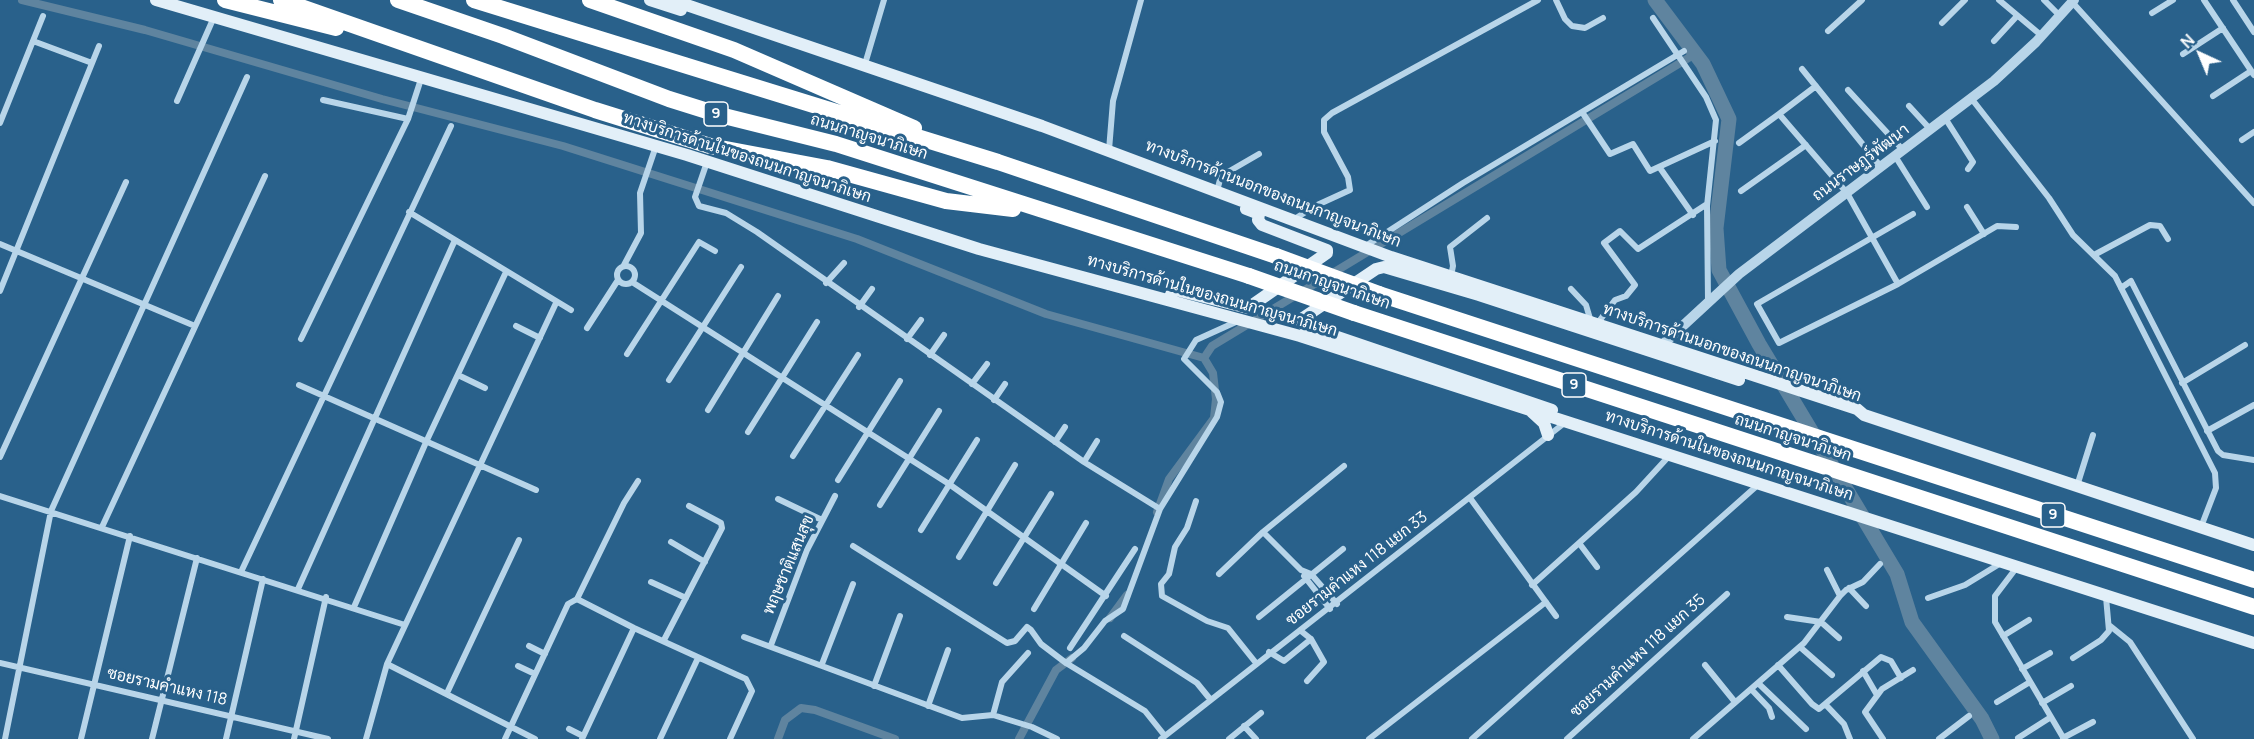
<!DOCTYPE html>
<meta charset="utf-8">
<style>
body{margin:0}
#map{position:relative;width:2254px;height:739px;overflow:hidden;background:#29618b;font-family:Manrope,sans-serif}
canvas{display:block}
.north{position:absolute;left:2170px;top:24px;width:60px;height:60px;-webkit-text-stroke:4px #29618b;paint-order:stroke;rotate:316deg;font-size:16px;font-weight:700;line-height:24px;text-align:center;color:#fff}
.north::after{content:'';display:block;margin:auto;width:21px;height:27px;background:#fff;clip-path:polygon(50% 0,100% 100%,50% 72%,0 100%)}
</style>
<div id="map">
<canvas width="2254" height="739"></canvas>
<div class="north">N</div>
</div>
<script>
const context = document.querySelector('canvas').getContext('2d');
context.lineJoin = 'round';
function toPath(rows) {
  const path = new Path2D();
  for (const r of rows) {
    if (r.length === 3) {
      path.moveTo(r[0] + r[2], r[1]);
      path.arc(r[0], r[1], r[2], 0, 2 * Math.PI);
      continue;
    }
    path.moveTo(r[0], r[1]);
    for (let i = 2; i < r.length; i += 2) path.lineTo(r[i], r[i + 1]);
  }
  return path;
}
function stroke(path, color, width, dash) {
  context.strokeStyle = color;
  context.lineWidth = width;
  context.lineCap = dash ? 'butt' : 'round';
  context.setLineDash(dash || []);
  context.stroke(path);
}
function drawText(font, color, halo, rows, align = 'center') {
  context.font = font + ' Manrope,Sarabun,sans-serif';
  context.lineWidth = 6;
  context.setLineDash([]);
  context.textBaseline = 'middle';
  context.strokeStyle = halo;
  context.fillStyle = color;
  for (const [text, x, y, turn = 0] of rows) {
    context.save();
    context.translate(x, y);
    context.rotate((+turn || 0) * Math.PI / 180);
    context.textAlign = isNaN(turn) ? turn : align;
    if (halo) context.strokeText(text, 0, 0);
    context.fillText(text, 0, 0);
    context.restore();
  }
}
const canal = toPath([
 [22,0,145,30,382,99,563,146,857,239,1046,314,1204,358],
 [1157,512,1169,479,1214,418,1216,399,1213,373,1204,358,1212,346,1695,54],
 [1110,618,1127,595],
 [778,739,785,720,801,708,815,710,895,739],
 [1019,739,1056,670,1072,658]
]);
const river = toPath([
 [1655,0,1703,64,1729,119,1716,228,1719,270,1759,344,1897,574,1912,622,1982,719,1992,739]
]);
const minor = toPath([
 [1556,0,1565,19,1572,26,1585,28,1603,18],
 [1999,0,2042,36],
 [2044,0,2060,16],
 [2204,0,2254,75],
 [2233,0,2254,32],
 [2072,2,2254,203],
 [2152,13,2173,0],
 [1653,18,1706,97,1716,120,1707,206,1708,301],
 [1942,23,1965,0],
 [1828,31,1862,0],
 [33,41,92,63],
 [1994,41,2017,16],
 [2183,54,2223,28],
 [865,64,884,0],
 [1802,69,1881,167],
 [1848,90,1903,150],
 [2213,96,2251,71],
 [1971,98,2049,198,2073,235,2115,276,2215,473,2216,488,2201,527],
 [323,100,408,119],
 [177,101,214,17],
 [1909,106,1930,129],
 [1582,112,1610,154,1633,144,1650,171,1715,141],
 [1779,114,1816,86],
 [1945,118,1973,162,1968,169],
 [0,123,43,16],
 [2242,140,2254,132],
 [1739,143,1779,114,1847,193,1898,284],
 [1109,150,1113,101,1141,0],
 [1895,156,1927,207],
 [707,162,695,197,699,206,726,213,757,232,1084,462,1160,509],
 [1660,168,1693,215],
 [1217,191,1221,176,1259,154],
 [1741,191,1806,145],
 [1967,207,1984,234],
 [409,212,571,310],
 [1913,214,1757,304,1779,343,1898,284,1997,226,2016,227],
 [1293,220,1315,206,1350,190,1348,177,1324,132,1324,120,1332,113,1538,0],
 [0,244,195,326],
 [1364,247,1463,183,1684,51],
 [2094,255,2150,225,2160,226,2168,239],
 [624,265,641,233,640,193,656,146],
 [626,275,9],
 [1451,276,1453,266,1450,247,1487,218],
 [632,282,949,484,1106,596],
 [826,283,844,263],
 [2121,288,2131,281,2218,451,2223,455,2254,460],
 [1571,289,1586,305,1591,322],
 [0,291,99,46],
 [859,307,872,289],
 [1597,324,1615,300,1626,296,1635,285,1604,243,1620,231,1638,249,1707,204],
 [516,326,540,338],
 [587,328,618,280],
 [301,339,408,119,422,76],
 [907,339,921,320],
 [627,354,699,242,715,251],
 [930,355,944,335],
 [458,375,485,388],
 [669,380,741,267],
 [2182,383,2245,345],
 [972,384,987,364],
 [299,385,536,490],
 [994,400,1005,384],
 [708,410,778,296],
 [2207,431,2254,405],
 [748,432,817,322],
 [1055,442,1065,427],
 [793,456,858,355],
 [0,457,126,182],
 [1084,462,1097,441],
 [838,480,900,381],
 [2077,486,2093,435],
 [0,496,405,625],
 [1470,498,1556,616],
 [778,499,822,520],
 [1196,501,1187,528,1175,547,1169,574,1161,584,1162,596,1207,621,1228,628,1256,663],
 [880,505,939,411],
 [102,527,265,176],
 [921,530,977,440],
 [1263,532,1301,570,1311,574,1337,604],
 [671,542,705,562],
 [1579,543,1597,567],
 [853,546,1007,643,1015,641,1027,627,1031,630,1041,644,1066,663,1145,711,1165,736],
 [959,557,1015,465],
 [2017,567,1995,596,1995,622,2064,739],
 [1827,570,1840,596],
 [241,572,451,126],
 [1219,574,1263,532,1344,466],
 [1304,576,1330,609],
 [651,582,686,598],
 [996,583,1051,494],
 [1532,585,1636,492,1670,455],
 [1849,588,1866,606],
 [298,589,455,240],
 [1928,598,1965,585,2001,563],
 [577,599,624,503,638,481],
 [354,607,427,440,506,272],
 [1034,609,1086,523],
 [1259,617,1343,549],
 [1787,617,1821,622,1839,638],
 [2109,625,2130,642,2193,739],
 [1301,631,1311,639,1324,662,1307,681],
 [1124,636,1197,683,1210,699],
 [2003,636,2029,620],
 [744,637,962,718,993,715,1032,727,1057,739],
 [664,640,722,528,721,523,689,506],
 [771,645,807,550,835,496],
 [529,646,545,654],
 [1800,647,1832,675],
 [1070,648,1135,549],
 [1269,652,1284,661,1311,639],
 [2073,658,2101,640,2109,631,2106,597],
 [0,663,328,739],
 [1066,663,1084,648,1105,621,1123,609,1160,509,1217,417,1221,402,1217,392,1184,359,1196,340,1238,321],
 [387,664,535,739],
 [822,664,853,584],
 [1705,665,1735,702],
 [1778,665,1812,704,1819,709,1881,657,1891,661,1901,678],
 [518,666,535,674],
 [2022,669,2050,653],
 [1863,671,1877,695],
 [1758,683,1806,729],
 [874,686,900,616],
 [1751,689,1769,708,1772,717],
 [447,693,519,540],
 [1997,702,2030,682],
 [2042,703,2071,686],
 [1826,705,1844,724,1850,739],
 [928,706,948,650],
 [993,715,1002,682,1028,653],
 [1244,726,1256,739],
 [569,729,583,736],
 [2018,738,2051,717],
 [2063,738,2093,722],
 [5,739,51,511,247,77],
 [81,739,130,536],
 [152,739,197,558],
 [226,739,263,579],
 [294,739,326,597],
 [366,739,387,664,556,303],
 [505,739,568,604,577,599,634,628,746,679,752,691,730,739],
 [582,739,634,628],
 [660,739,698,658],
 [1161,739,1567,421],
 [1229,739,1261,713],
 [1369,739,1546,602],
 [1472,739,1760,483],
 [1567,739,1727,594],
 [1693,739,1804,643,1840,596,1846,590,1863,582,1880,564],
 [1883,739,1865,712,1882,689,1913,670],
 [1939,739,1969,716]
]);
const tertiary = toPath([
 [1661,346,1739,274,1994,81,2036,42,2074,0]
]);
const secondary = toPath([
 [156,0,687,155,979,249,1300,336,2254,643],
 [650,0,681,10],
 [672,0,1042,126,1391,257,1857,409,1864,415,2254,545],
 [1169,300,1172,292,1176,290,1248,308,1327,253,1327,250,1262,225,1258,220,1259,214,1246,209],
 [1552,410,1305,326,1300,320,1376,269,1384,267,1479,295,1739,380],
 [1532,412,1544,423,1548,435]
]);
const motorway = toPath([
 [225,0,336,28],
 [281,0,595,110,710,146,827,168,946,201,1013,209],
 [398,0,503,36,669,99,720,115,836,144,1249,276],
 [474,0,998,162,1276,256],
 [590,0,734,50,914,128],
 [1379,294,2254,580],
 [1354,313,2254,607]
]);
const motorwayBridge = toPath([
 [1276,256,1379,294],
 [1249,276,1354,313]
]);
const shields = [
 [716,114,24],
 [1574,385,24],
 [2053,515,24]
];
const shieldNames = [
 ["9",716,114],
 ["9",1574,385],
 ["9",2053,515]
];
const streetNames = [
 ["ถนนกาญจนาภิเษก",869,137,17],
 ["ทางบริการด้านในของถนนกาญจนาภิเษก",747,158,18],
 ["ถนนราษฏร์พัฒนา",1861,163,-37],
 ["ทางบริการด้านนอกของถนนกาญจนาภิเษก",1273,194,21],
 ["ถนนกาญจนาภิเษก",1332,285,19],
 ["ทางบริการด้านในของถนนกาญจนาภิเษก",1212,296,16],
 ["ทางบริการด้านนอกของถนนกาญจนาภิเษก",1732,353,19],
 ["ถนนกาญจนาภิเษก",1793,438,18],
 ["ทางบริการด้านในของถนนกาญจนาภิเษก",1729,456,18],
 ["พฤษชาติแสนสุข",789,565,-67],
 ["ซอยรามคำแหง 118 แยก 33",1357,569,-38],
 ["ซอยรามคำแหง 118 แยก 35",1638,656,-42],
 ["ซอยรามคำแหง 118",167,687,13]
];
stroke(canal, '#5f849f', 8);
stroke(river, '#5f849f', 15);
stroke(minor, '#b8d5e9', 6);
stroke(tertiary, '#b8d5e9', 10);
stroke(secondary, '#e2eff8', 12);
stroke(motorway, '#fff', 16);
stroke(motorwayBridge, '#fff', 16);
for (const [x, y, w] of shields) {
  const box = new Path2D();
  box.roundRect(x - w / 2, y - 12, w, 24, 4.5);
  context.fillStyle = '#29618b';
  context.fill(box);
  stroke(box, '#fff', 1.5);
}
drawText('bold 15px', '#fff', null, shieldNames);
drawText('16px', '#fff', '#29618b', streetNames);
</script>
